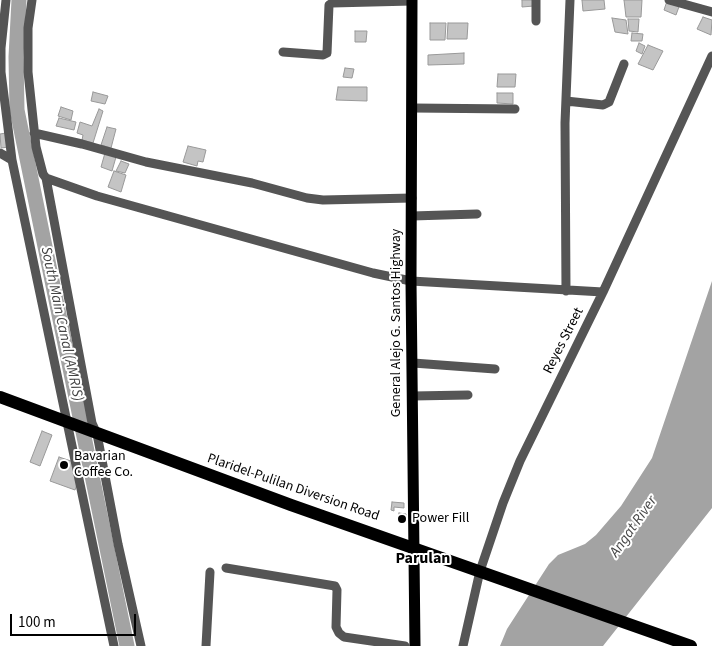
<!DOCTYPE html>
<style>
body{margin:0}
#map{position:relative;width:712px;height:646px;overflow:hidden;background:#fff;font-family:"Source Sans 3",sans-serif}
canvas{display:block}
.scale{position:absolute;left:10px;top:614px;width:126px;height:22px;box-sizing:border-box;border:2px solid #000;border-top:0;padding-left:6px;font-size:15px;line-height:18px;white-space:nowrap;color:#000;-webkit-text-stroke:4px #fff;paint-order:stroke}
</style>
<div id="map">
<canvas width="712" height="646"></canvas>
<div class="scale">100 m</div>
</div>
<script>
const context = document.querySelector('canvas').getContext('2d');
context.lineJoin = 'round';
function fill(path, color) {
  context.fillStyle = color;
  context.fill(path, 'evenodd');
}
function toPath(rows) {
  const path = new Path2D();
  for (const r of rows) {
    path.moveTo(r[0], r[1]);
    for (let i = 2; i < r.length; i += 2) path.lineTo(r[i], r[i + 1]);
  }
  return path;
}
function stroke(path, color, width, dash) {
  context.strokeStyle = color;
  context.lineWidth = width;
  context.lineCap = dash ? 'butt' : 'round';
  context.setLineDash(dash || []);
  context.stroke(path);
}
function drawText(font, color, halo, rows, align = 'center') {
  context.font = font + ' "Source Sans 3",sans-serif';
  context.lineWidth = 4;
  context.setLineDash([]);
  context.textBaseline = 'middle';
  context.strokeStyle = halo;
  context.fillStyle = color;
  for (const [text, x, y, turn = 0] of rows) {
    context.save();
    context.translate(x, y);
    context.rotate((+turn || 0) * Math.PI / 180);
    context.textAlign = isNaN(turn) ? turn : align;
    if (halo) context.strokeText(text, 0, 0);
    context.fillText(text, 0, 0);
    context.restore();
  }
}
const water = toPath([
 [712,281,712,508,603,646,500,646,507,629,549,564,558,555,585,544,596,535,621,506,652,458]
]);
const river = toPath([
 [19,0,16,57,17,110,127,646]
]);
const building = toPath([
 [522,0,534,0,534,6,522,7,522,0],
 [582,0,604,0,605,9,583,11,582,0],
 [624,0,642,0,641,17,626,17,624,0],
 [667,1,680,4,676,15,664,10,667,1],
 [703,17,712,20,711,35,697,29,703,17],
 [612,18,626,20,628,34,615,32,612,18],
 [628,19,639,19,638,32,629,31,628,19],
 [430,23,446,23,445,40,430,40,430,23],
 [448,23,468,23,467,39,447,39,448,23],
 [355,31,367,31,366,42,355,42,355,31],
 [632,33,643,34,642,41,631,41,632,33],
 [639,43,645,46,642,54,636,51,639,43],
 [648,45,663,51,653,70,638,64,648,45],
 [464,53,464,64,428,65,428,55,464,53],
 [345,68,354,69,352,78,343,77,345,68],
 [498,74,516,74,515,87,497,87,498,74],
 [338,87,367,87,367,101,336,100,338,87],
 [93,92,108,96,105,104,91,101,93,92],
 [497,93,513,93,513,104,497,103,497,93],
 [61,107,73,111,71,120,58,116,61,107],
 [99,109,103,111,93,143,82,140,83,135,77,133,80,122,92,126,99,109],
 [59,118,76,122,74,130,56,126,59,118],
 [107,127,116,129,111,148,101,145,107,127],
 [6,133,9,147,1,148,0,134,6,133],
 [188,146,206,150,203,162,198,161,197,166,183,162,188,146],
 [105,153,116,157,112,171,101,167,105,153],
 [121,161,129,164,125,173,116,171,121,161],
 [114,171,126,175,121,192,108,187,114,171],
 [42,431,52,435,40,466,30,462,42,431],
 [59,457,77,463,73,474,80,476,75,490,50,481,59,457],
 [392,502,404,503,404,508,394,507,394,511,391,510,392,502],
 [399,513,406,514,405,522,398,521,399,513]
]);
const minor = toPath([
 [6,0,1,48,1,72,12,160,114,646],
 [32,0,28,28,28,72,36,147,43,174,46,178,97,196,373,273,411,281,603,292],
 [669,0,712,12],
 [536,21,536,0],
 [283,52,323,55,327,53,329,5,332,3,412,1],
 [566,101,603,105,609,102,624,64],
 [413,108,515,109],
 [34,133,82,144,146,162,252,183,307,198,323,200,412,198],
 [0,153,12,160],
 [46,178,92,423,97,434,118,544,141,646],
 [412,216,477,214],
 [566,291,565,123,570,0],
 [413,363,495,369],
 [413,396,468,395],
 [226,568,335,586,337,590,336,627,339,633,344,637,405,646],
 [206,646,210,572],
 [463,646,480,571,503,503,520,461,603,292,712,56]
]);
const major = toPath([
 [412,0,411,281,415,646]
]);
const highway = toPath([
 [0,397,291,505,691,646]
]);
const markers = [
 [64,465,5,"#000"],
 [402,519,5,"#000"]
];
const streetNames = [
 ["General Alejo G. Santos Highway",397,323,-90],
 ["Reyes Street",564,341,-63],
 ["Plaridel-Pulilan Diversion Road",293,488,19]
];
const poiNames = [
 ["Bavarian",74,457],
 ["Coffee Co.",74,473],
 ["Power Fill",412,519]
];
const waterNames = [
 ["South Main Canal (AMRIS)",61,324,78],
 ["Angat River",634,527,-55]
];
const quarterNames = [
 ["Parulan",423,559]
];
fill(water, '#a3a3a3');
stroke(river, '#a3a3a3', 15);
fill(building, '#c4c4c4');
stroke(building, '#999', 1);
stroke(minor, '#555', 9);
stroke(major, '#000', 11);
stroke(highway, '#000', 12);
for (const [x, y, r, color] of markers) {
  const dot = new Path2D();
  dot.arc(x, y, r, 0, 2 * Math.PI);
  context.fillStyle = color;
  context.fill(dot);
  stroke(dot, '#fff', 2);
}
drawText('14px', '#000', '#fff', streetNames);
drawText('14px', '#000', '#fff', poiNames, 'left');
drawText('italic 15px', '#444', '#fff', waterNames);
drawText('bold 16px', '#000', '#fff', quarterNames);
</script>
